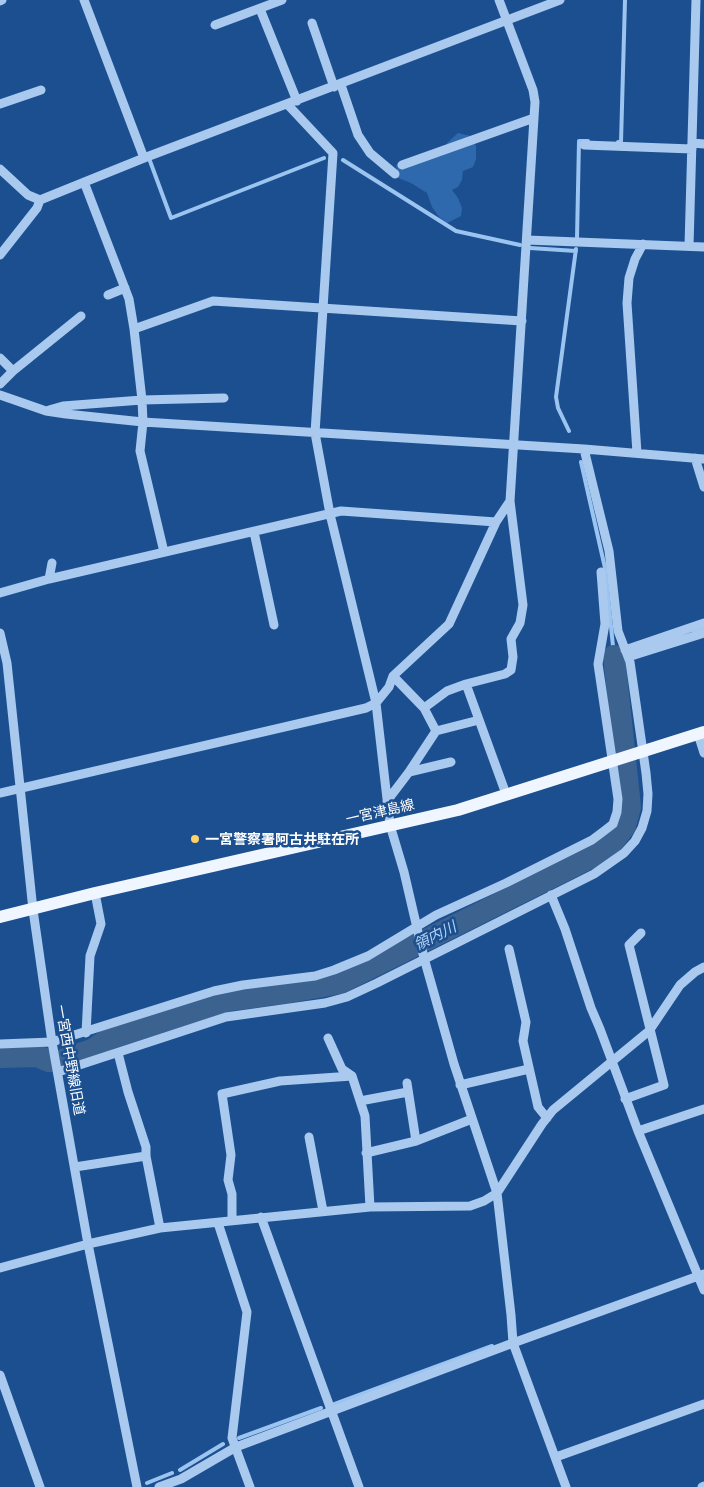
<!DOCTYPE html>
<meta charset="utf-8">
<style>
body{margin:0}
canvas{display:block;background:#1b4f8f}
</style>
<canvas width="704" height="1487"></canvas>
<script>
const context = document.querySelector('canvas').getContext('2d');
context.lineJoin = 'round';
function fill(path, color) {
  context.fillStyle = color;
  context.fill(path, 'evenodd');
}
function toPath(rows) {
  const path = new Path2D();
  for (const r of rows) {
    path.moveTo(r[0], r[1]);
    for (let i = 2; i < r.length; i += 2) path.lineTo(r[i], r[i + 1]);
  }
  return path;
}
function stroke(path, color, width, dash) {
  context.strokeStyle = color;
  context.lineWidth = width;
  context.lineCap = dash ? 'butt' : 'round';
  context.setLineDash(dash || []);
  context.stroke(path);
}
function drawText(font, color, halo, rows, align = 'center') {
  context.font = font + ' Lato,"Noto Sans JP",sans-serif';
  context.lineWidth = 5;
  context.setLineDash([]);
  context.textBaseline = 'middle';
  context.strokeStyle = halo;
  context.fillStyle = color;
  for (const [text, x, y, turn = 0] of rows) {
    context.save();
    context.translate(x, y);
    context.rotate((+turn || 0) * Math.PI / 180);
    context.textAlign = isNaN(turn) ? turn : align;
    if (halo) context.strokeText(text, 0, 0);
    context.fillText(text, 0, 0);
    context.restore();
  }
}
const green = toPath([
 [458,133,471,136,476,146,476,159,473,167,463,171,462,180,458,187,452,190,458,198,462,208,461,216,447,223,439,217,432,207,427,193,411,183,398,178,396,165,409,160,442,156,447,143]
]);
const stream = toPath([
 [618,142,621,142,625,0],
 [343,160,456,231,520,245],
 [150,161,171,218,324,158],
 [577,238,579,141,588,141],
 [530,248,576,251],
 [569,431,558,408,556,397,576,249],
 [581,462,605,568,614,656,623,654],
 [694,632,704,628],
 [332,1405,492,1346],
 [239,1438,321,1408],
 [180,1470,223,1444],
 [147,1483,172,1473]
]);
const river = toPath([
 [0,1057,37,1056,49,1061],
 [65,1059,92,1050,108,1039,230,1000,290,992,340,983,596,855,612,843,625,826,630,807,614,656]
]);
const minor = toPath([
 [84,0,144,158],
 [0,1,2,0],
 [260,9,297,101],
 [312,23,334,87],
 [215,25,282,0],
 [341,85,358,135,370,153,395,174],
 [0,104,41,90],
 [288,105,333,153,315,433,330,514,376,703,390,825,404,872,424,958,454,1064,497,1193,511,1315,513,1343,566,1487],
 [693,143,704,144],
 [584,145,692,149],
 [402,165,534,118],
 [0,169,28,195,40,200,144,158,560,0],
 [84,182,129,299,134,329,142,400,143,422,140,451,164,552],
 [527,240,704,247],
 [689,246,696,0],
 [0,255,37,208,40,200],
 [108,295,125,288],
 [134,329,213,301,522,321],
 [0,358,13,371],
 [0,384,13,371,81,316],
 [0,395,46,411,66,414,143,422,584,449,704,459],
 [49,410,63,406,142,400,224,398],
 [637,453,627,303,629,278,635,259,643,244],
 [695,458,704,487],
 [254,532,274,625],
 [49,579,52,563],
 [0,593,49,579,341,511,496,522,510,501,535,102,533,90,499,0],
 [0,633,7,663,33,910,52,1042,88,1244,137,1487],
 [625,650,704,623],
 [628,657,704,633],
 [393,676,424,708,436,731],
 [466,684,506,794],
 [424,708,447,691,466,684,505,674,511,670,513,657,511,639,520,623,523,605,510,501],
 [698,734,704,753],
 [409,772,451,762],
 [0,793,366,708,376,703,389,687,393,676,449,624,496,522],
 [387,801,409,772,436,731,479,720],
 [551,895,565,929,591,1008,600,1029,638,1131,704,1290],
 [509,949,526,1022,523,1041,538,1107,547,1118],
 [86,1033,90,956,101,924,95,893],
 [328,1038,342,1069,352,1076],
 [0,1044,52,1042,214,991,243,985,315,976,334,970,368,956,436,915,506,883,592,840,604,831,613,824,617,812,618,799,598,664,605,624,601,572],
 [118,1053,128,1092,146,1147,146,1156],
 [58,1072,226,1017,325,1003,347,997,377,983,594,874,624,853,635,841,642,828,647,811,648,794,646,773,630,662,618,631,609,551,584,449],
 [407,1083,416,1141],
 [460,1085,529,1069],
 [625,1099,664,1085,629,945,641,933],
 [360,1101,408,1092],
 [638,1131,704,1109],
 [309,1137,323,1211],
 [366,1153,416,1141,472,1119],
 [75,1167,146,1156,160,1228],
 [261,1217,359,1487],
 [232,1220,232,1194,228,1180,231,1155,222,1094,280,1081,352,1076,365,1116,370,1207],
 [218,1223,247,1312,232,1438,250,1487],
 [0,1268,88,1244,160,1228,370,1207,470,1206,484,1201,497,1193,542,1124,553,1110,649,1031,680,985,695,972,704,967],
 [0,1375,40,1487],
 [556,1457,704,1404],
 [159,1487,181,1479,236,1447,513,1343,704,1274],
 [702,1487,704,1486]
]);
const major = toPath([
 [0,917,95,893,458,810,704,732]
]);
const markers = [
 [195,839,5,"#ffd166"]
];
const streetNames = [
 ["一宮津島線",380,812,-13],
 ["一宮西中野線旧道",70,1060,80]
];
const poiNames = [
 ["一宮警察署阿古井駐在所",205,839]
];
const waterNames = [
 ["領内川",435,936,-27]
];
fill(green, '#2e69ad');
stroke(stream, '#9cc4f0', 4);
stroke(river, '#3c6290', 22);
stroke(minor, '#a9c9ee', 9);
stroke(major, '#f0f6ff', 12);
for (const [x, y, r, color] of markers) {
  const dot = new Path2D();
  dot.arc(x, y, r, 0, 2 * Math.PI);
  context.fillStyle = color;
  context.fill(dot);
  stroke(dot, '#1b4f8f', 2);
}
drawText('14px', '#fff', '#1b4f8f', streetNames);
drawText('bold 14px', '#fff', '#1b4f8f', poiNames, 'left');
drawText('italic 15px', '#b5d3f5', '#1b4f8f', waterNames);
</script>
